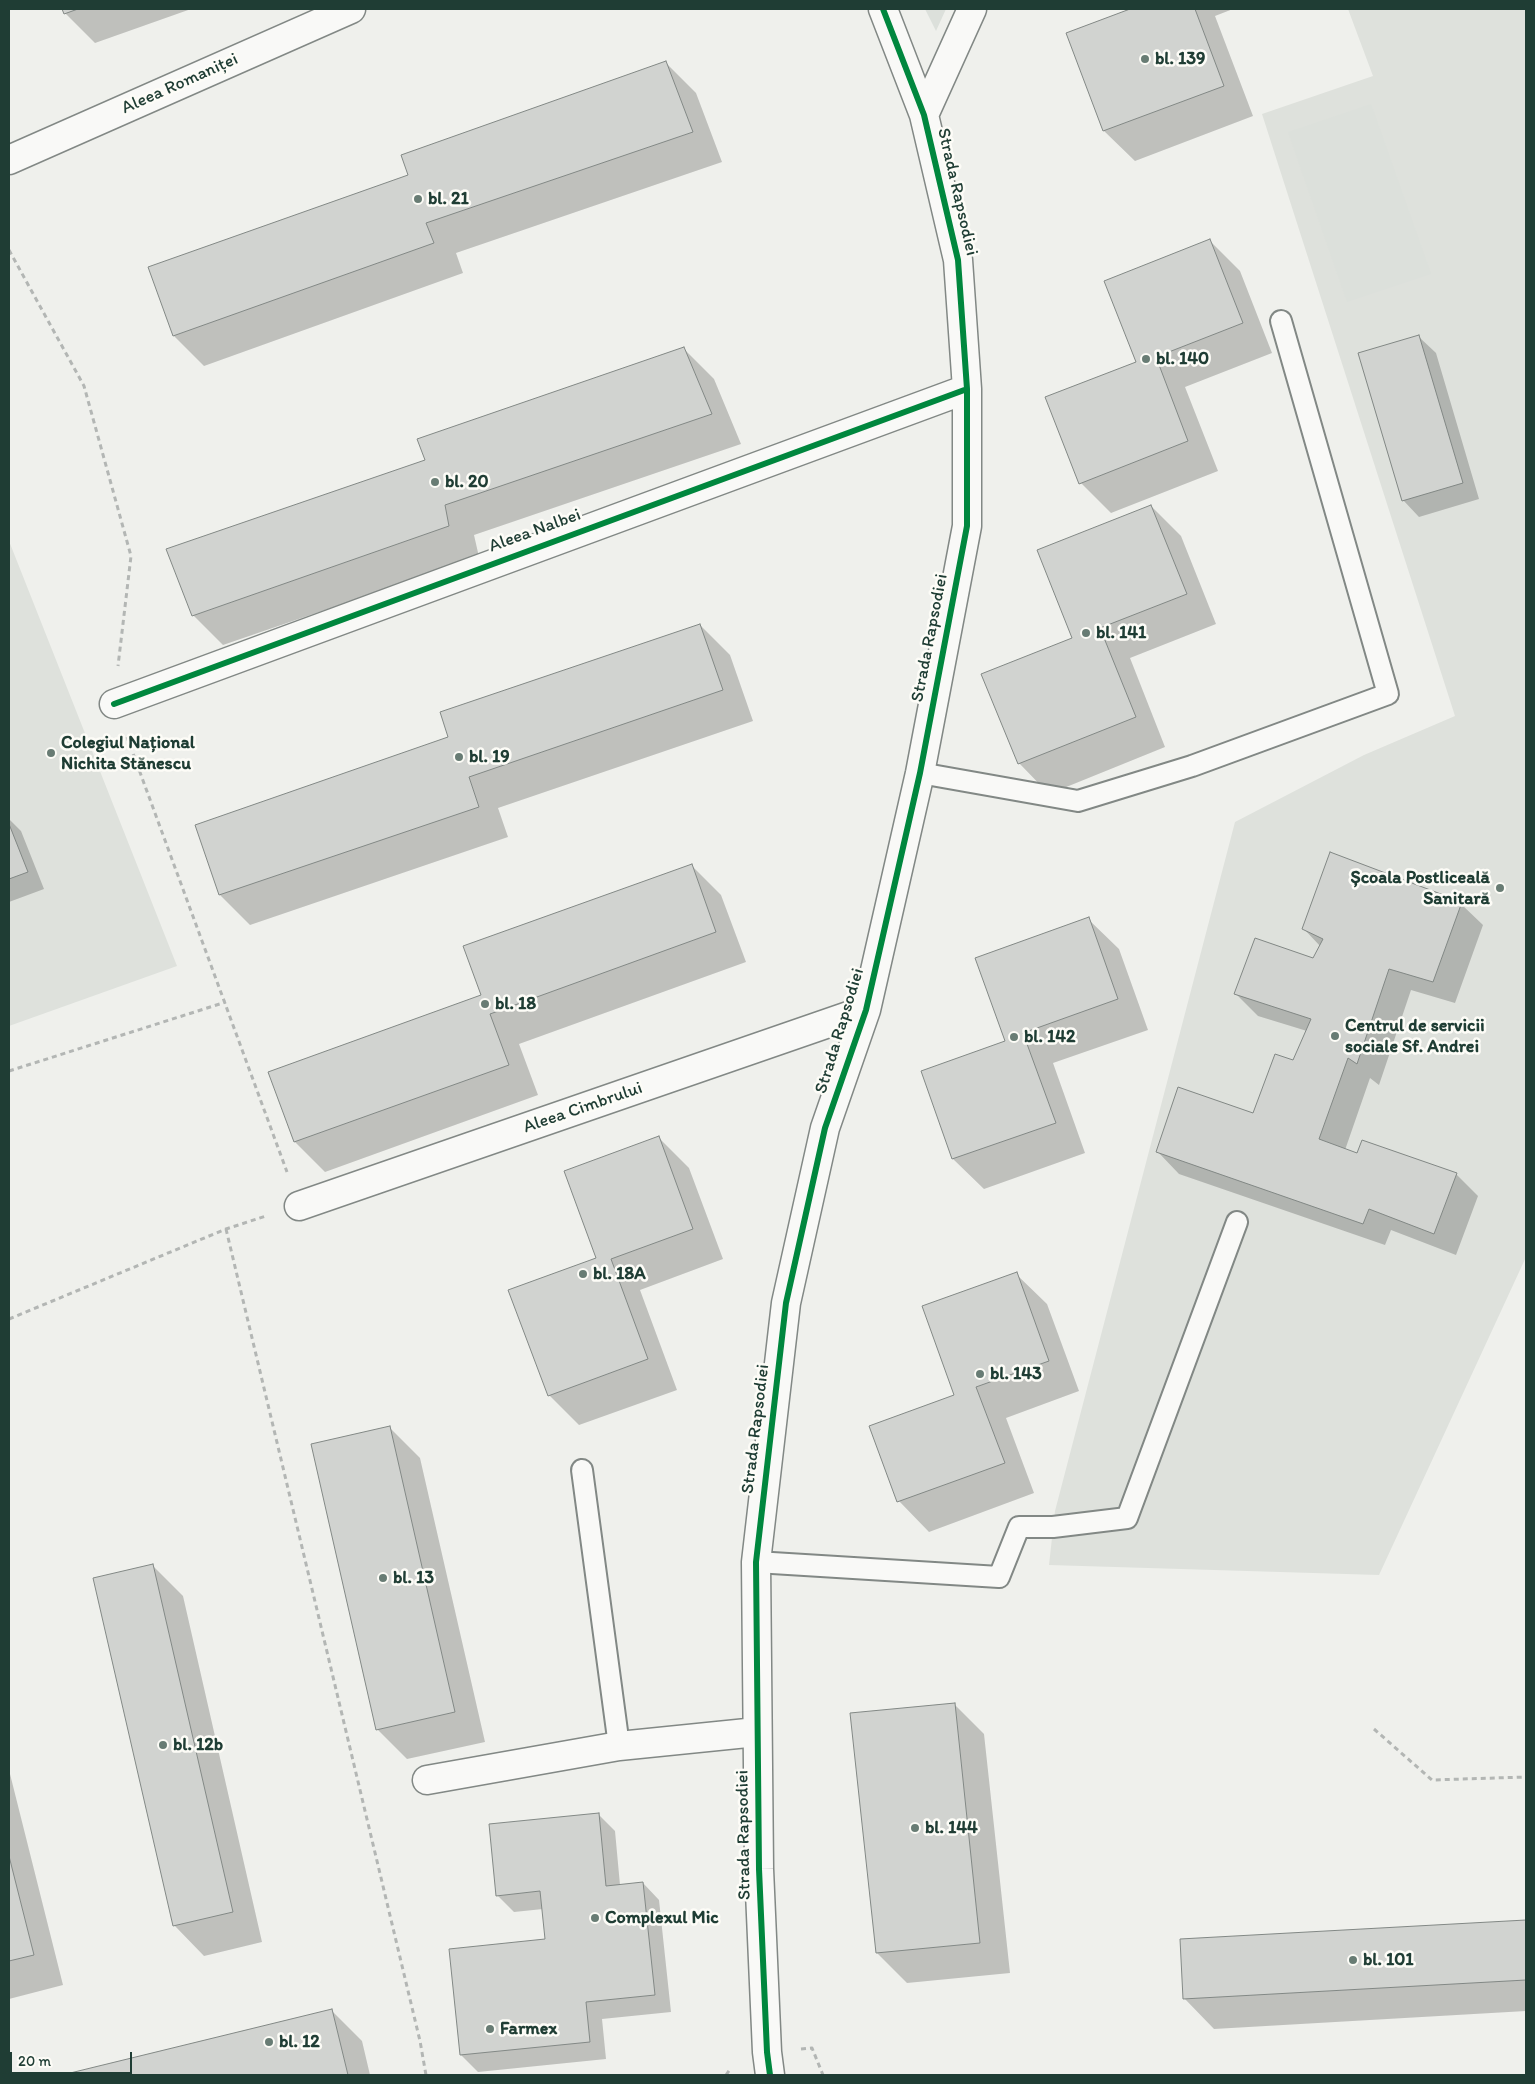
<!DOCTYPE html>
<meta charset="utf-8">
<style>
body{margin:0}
#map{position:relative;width:1535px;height:2084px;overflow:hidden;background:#eff0ec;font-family:Itim,sans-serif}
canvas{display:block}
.frame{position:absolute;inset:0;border:10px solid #1f3d34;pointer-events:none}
.scale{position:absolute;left:10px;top:2052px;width:122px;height:22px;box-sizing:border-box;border:2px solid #1f3d34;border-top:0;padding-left:6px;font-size:15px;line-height:18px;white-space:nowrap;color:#1f3d34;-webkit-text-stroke:4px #fdfcf7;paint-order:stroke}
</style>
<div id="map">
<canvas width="1535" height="2084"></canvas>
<div class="frame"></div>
<div class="scale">20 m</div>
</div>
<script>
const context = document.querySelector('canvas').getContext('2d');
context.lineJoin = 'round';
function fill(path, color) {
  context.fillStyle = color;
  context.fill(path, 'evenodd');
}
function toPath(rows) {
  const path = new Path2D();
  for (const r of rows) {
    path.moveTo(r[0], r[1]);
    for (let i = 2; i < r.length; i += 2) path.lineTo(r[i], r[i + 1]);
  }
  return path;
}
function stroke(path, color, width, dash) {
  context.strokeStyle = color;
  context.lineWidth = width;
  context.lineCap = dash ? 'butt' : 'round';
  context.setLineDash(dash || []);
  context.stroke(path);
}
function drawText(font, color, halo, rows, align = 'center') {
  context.font = font + ' Itim,sans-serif';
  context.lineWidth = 5;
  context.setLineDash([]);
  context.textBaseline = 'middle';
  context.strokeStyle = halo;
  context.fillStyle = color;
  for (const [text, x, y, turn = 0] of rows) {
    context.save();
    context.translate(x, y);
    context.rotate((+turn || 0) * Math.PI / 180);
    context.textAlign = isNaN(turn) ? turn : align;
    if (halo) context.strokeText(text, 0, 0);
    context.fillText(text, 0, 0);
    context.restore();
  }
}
const built = toPath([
 [1348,9,1526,9,1526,1257,1379,1575,1049,1565,1055,1511,1235,822,1364,755,1455,716,1262,114,1373,76],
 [9,541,177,966,9,1026]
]);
const green = toPath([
 [925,9,946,9,936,31],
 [1371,104,1431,274,1347,302,1288,132]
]);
const shadow = toPath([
 [64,9,191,9,95,43,65,13],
 [1133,9,1233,9,1215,16,1253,116,1135,161,1104,131,1068,33],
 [666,63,696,93,722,162,456,253,463,273,204,366,174,336,149,268,410,176],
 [1210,241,1240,271,1272,353,1185,387,1218,471,1111,513,1081,483,1138,362],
 [1419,337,1436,353,1479,499,1419,517,1403,500],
 [683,348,714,379,741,444,474,535,479,557,223,645,193,615,427,460],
 [1151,506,1181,536,1216,624,1130,658,1165,747,1049,794,1019,763],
 [700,625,730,655,753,721,498,808,508,837,250,925,220,895,196,826,450,738],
 [9,819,21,831,44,889,9,902],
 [691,865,721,895,746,962,519,1044,538,1095,325,1172,295,1142,483,996],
 [1461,904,1483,925,1455,1003,1411,990,1379,1085,1370,1078,1345,1150,1358,1154,1456,1174,1478,1196,1456,1255,1391,1230,1385,1245,1179,1174,1158,1152,1254,1115,1294,1062,1307,1031,1258,1016,1236,994,1314,960,1321,947,1304,929],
 [1088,919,1119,949,1148,1030,1053,1063,1085,1153,984,1189,953,1159,923,1072,1006,1042],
 [659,1138,689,1168,723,1259,640,1290,677,1390,579,1425,549,1395,598,1258],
 [1016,1274,1047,1304,1079,1391,1006,1418,1034,1493,929,1532,899,1501,956,1396],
 [390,1428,420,1458,485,1742,407,1759,377,1729],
 [153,1566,183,1596,262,1942,204,1956,174,1925],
 [954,1704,984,1734,1010,1973,907,1983,877,1953],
 [9,1770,63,1985,9,1999],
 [598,1814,615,1831,620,1885,643,1883,659,1900,671,2012,602,2019,606,2059,478,2072,461,2055,546,1940,543,1909,514,1912,497,1895],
 [1526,1922,1526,2011,1214,2029,1184,1998,1181,1941],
 [332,2011,362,2041,370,2075,68,2075]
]);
const building = toPath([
 [62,9,78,9,64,14,62,9],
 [1130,9,1195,9,1224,86,1103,131,1066,33,1130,9],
 [666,61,693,132,426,223,434,243,173,336,148,267,408,175,401,155,666,61],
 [1210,239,1243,323,1156,357,1188,441,1079,484,1045,397,1136,362,1104,281,1210,239],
 [1419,335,1463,483,1402,501,1358,353,1419,335],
 [684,347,712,414,445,505,449,526,192,616,166,549,425,460,417,439,684,347],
 [1151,505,1187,594,1100,628,1136,717,1018,764,981,674,1072,638,1037,550,1151,505],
 [700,624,723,690,469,777,479,807,219,895,195,825,448,737,440,712,700,624],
 [9,824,28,872,9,879,9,824],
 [1330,852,1462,902,1433,982,1389,969,1357,1064,1348,1058,1319,1139,1357,1153,1362,1140,1457,1173,1434,1234,1369,1209,1363,1224,1156,1152,1178,1087,1253,1113,1275,1054,1293,1060,1311,1019,1234,994,1255,938,1313,958,1323,939,1302,929,1330,852],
 [692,864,716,932,490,1014,509,1065,294,1142,268,1072,481,995,463,946,692,864],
 [1089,917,1118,999,1023,1033,1056,1123,952,1159,921,1071,1005,1041,975,958,1089,917],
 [659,1136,693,1229,611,1259,648,1359,548,1396,508,1290,596,1258,564,1171,659,1136],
 [1017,1272,1049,1361,976,1387,1005,1463,897,1502,869,1426,954,1395,922,1306,1017,1272],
 [390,1426,455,1712,376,1730,311,1444,390,1426],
 [153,1564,233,1912,173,1926,93,1578,153,1564],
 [955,1703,980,1943,876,1953,850,1713,955,1703],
 [599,1813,606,1886,643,1882,655,1995,586,2002,590,2042,460,2055,449,1949,545,1939,540,1891,496,1896,489,1824,599,1813],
 [9,1856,34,1955,9,1961,9,1856],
 [1526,1920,1526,1980,1183,1999,1180,1939,1526,1920],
 [332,2009,348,2075,62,2075,332,2009]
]);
const path = toPath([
 [9,250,84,386,131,556,118,666],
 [127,737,287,1172],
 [9,1071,226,1002],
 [226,1229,420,2041,426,2075],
 [9,1319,226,1229,266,1216],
 [1374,1729,1432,1780,1526,1777],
 [801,2049,812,2048,823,2075],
 [726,2075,731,2068]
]);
const lane = toPath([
 [920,773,1078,801,1192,766,1388,694,1281,321],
 [582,1470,619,1746],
 [756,1562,999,1577,1019,1527,1053,1527,1127,1518,1237,1222]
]);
const street = toPath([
 [924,115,972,9],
 [9,160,351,9],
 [114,704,967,389],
 [299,1206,866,1010],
 [427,1780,619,1746,757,1732],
 [770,2075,767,2052,759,1869,756,1562,786,1303,825,1128,866,1010,920,773,967,526,967,389,958,260,924,115,883,9]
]);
const cycleway = toPath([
 [114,704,967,389],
 [770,2075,767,2052,759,1869,756,1562,786,1303,825,1128,866,1010,920,773,967,526,967,389,958,260,924,115,883,9]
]);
const markers = [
 [1145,59,5,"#687c74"],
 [418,199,5,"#687c74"],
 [1146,359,5,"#687c74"],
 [435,482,5,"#687c74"],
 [1086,633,5,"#687c74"],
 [51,753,5,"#687c74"],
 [459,757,5,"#687c74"],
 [1500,888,5,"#687c74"],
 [485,1004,5,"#687c74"],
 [1335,1036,5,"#687c74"],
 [1014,1037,5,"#687c74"],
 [583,1274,5,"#687c74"],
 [980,1374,5,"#687c74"],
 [383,1578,5,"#687c74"],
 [163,1745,5,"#687c74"],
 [915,1828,5,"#687c74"],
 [595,1918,5,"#687c74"],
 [1353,1960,5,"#687c74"],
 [490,2029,5,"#687c74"],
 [269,2042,5,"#687c74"]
];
const poiNames = [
 ["bl. 139",1155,59],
 ["bl. 21",428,199],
 ["bl. 140",1156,359],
 ["bl. 20",445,482],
 ["bl. 141",1096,633],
 ["Colegiul Național",61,743],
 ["Nichita Stănescu",61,764],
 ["bl. 19",469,757],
 ["Școala Postliceală",1490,878,"right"],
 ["Sanitară",1490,899,"right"],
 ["bl. 18",495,1004],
 ["Centrul de servicii",1345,1026],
 ["sociale Sf. Andrei",1345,1047],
 ["bl. 142",1024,1037],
 ["bl. 18A",593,1274],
 ["bl. 143",990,1374],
 ["bl. 13",393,1578],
 ["bl. 12b",173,1745],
 ["bl. 144",925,1828],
 ["Complexul Mic",605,1918],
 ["bl. 101",1363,1960],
 ["Farmex",500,2029],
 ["bl. 12",279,2042]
];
const streetNames = [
 ["Aleea Romaniței",180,84,-24],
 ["Strada Rapsodiei",957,192,77],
 ["Aleea Nalbei",535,531,-20],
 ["Strada Rapsodiei",930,638,-79],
 ["Strada Rapsodiei",840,1031,-73],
 ["Aleea Cimbrului",583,1108,-19],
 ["Strada Rapsodiei",756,1429,-83],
 ["Strada Rapsodiei",744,1835,-91]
];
fill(built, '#dee1dc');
fill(green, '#dce0db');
fill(shadow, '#0003');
fill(building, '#d1d3d0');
stroke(building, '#828885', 1);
stroke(lane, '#828885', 24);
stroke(street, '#828885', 31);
stroke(path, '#b3b6b4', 3, [5, 4]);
stroke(lane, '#f9f9f7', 20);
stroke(street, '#f9f9f7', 28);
stroke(cycleway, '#00873e', 6);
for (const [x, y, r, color] of markers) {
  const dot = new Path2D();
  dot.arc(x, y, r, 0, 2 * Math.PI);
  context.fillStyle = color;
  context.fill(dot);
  stroke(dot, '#fdfcf7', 2);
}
drawText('bold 18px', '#1f3d34', '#fdfcf7', poiNames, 'left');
drawText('18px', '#1f3d34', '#fdfcf7', streetNames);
</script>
